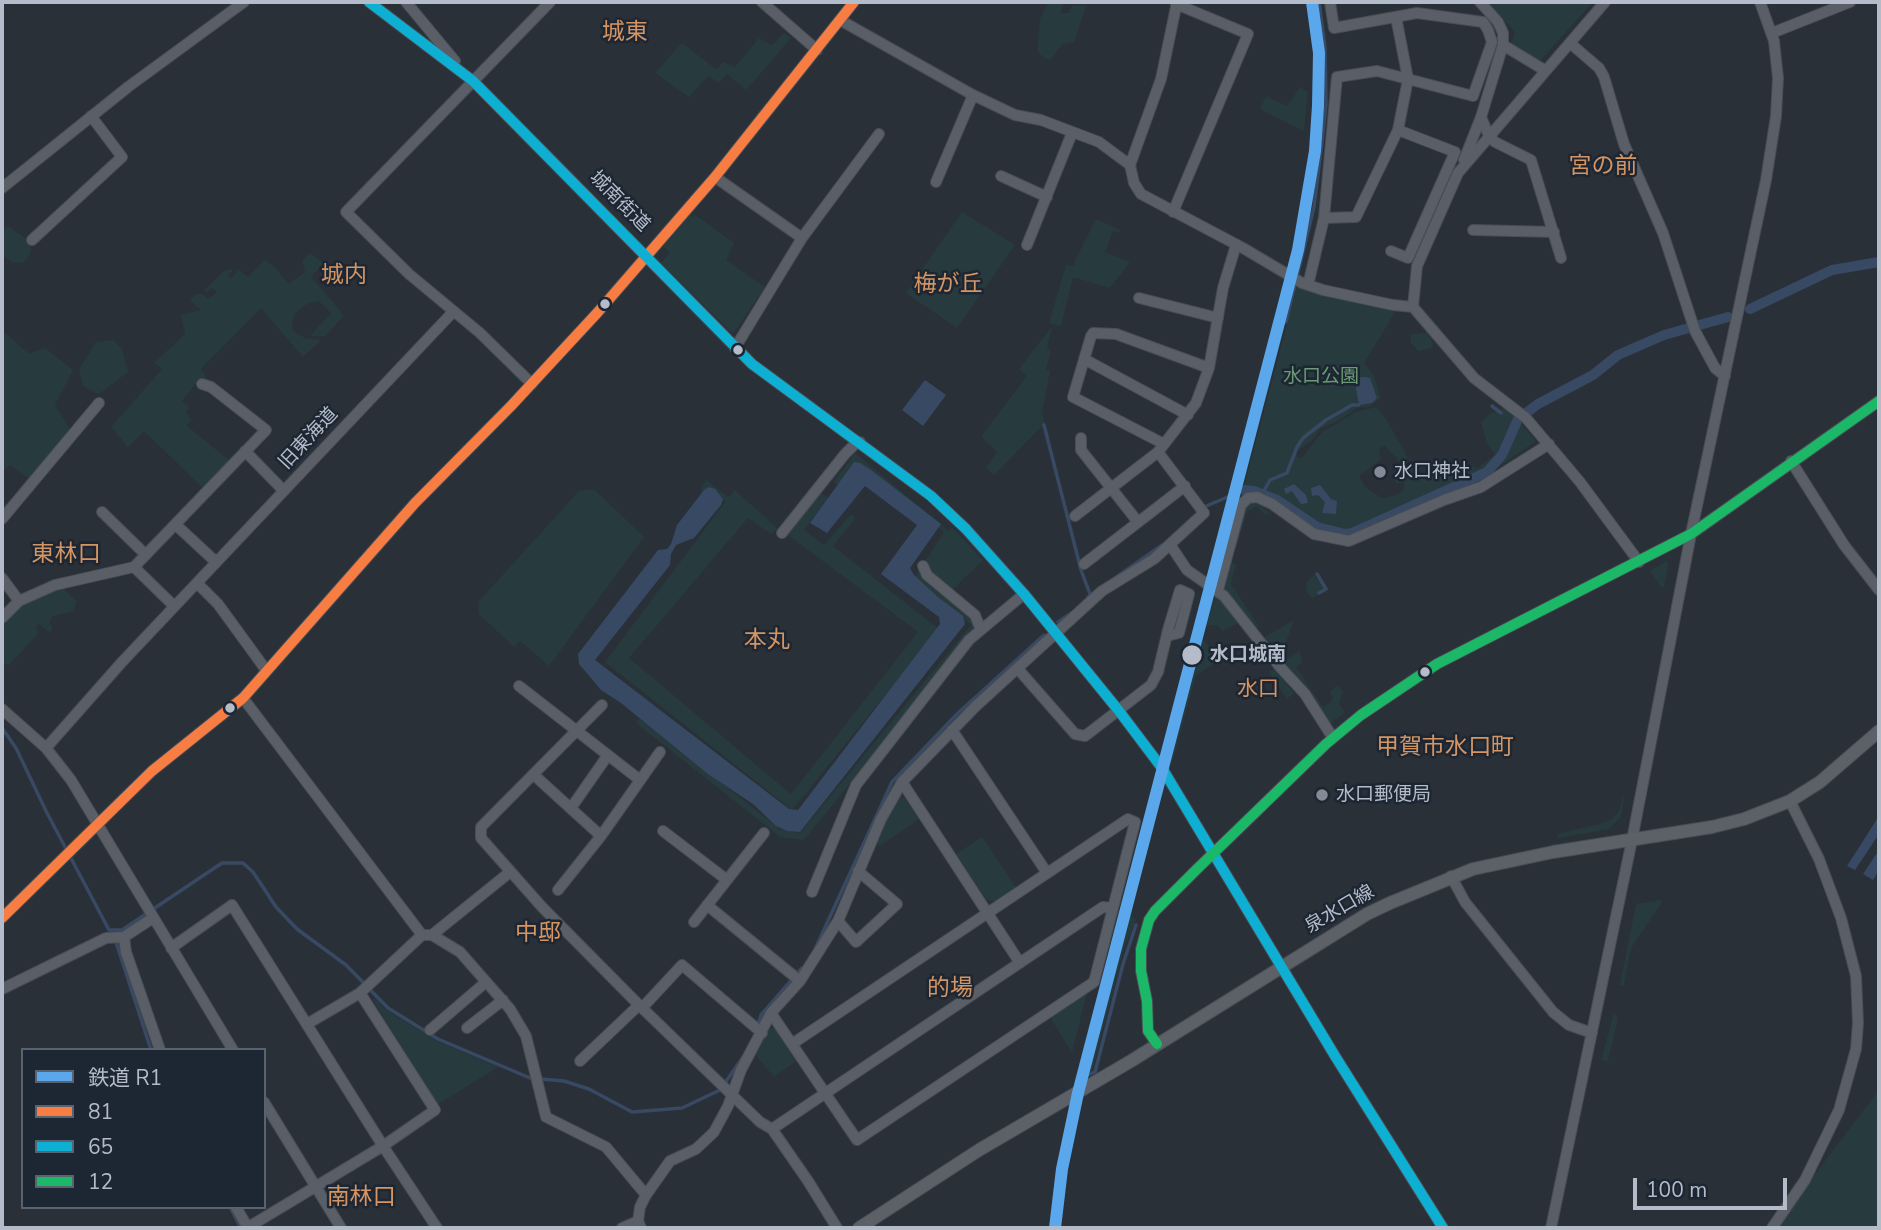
<!DOCTYPE html>
<meta charset="utf-8">
<style>
body{margin:0}
#map{position:relative;width:1881px;height:1230px;overflow:hidden;background:#2a3038;font-family:"Nunito Sans","Noto Sans JP",sans-serif}
canvas{display:block}
.frame{position:absolute;inset:0;border:4px solid #b4bcc9;pointer-events:none}
.legend{position:absolute;left:21px;top:1048px;width:245px;height:161px;box-sizing:border-box;background:#1d2633;border:2px solid #59626f;margin:0;padding:9px 12px;list-style:none;font-size:21px;color:#b4bcc9}
.legend li{display:flex;align-items:center;gap:14px;height:35px}
.legend b{width:35px;border:2px solid #59626f}
.scale{position:absolute;left:1633px;top:1178px;width:154px;height:32px;box-sizing:border-box;border:4px solid #b4bcc9;border-top:0;padding-left:9px;font-size:21px;line-height:24px;white-space:nowrap;color:#b4bcc9;-webkit-text-stroke:5px #1d2633;paint-order:stroke}
</style>
<div id="map">
<canvas width="1881" height="1230"></canvas>
<div class="frame"></div>
<ul class="legend">
<li><b style="height:9px;background:#5aa8eb"></b>鉄道 R1</li>
<li><b style="height:9px;background:#f77d43"></b>81</li>
<li><b style="height:9px;background:#0dafd3"></b>65</li>
<li><b style="height:9px;background:#1ab867"></b>12</li>
</ul>
<div class="scale">100 m</div>
</div>
<script>
const context = document.querySelector('canvas').getContext('2d');
context.lineJoin = 'round';
function fill(path, color) {
  context.fillStyle = color;
  context.fill(path, 'evenodd');
}
function toPath(rows) {
  const path = new Path2D();
  for (const r of rows) {
    path.moveTo(r[0], r[1]);
    for (let i = 2; i < r.length; i += 2) path.lineTo(r[i], r[i + 1]);
  }
  return path;
}
function stroke(path, color, width, dash) {
  context.strokeStyle = color;
  context.lineWidth = width;
  context.lineCap = dash ? 'butt' : 'round';
  context.setLineDash(dash || []);
  context.stroke(path);
}
function drawText(font, color, halo, rows, align = 'center') {
  context.font = font + ' "Nunito Sans","Noto Sans JP",sans-serif';
  context.lineWidth = 5;
  context.setLineDash([]);
  context.textBaseline = 'middle';
  context.strokeStyle = halo;
  context.fillStyle = color;
  for (const [text, x, y, turn = 0] of rows) {
    context.save();
    context.translate(x, y);
    context.rotate((+turn || 0) * Math.PI / 180);
    context.textAlign = isNaN(turn) ? turn : align;
    if (halo) context.strokeText(text, 0, 0);
    context.fillText(text, 0, 0);
    context.restore();
  }
}
const green = toPath([
 [1048,2,1064,2,1060,13,1069,13,1073,5,1086,6,1074,42,1063,44,1050,60,1044,58,1037,51,1040,19],
 [1488,2,1593,2,1538,63,1510,46,1515,32],
 [784,33,791,38,746,90,727,74,719,83,708,76,689,97,655,73,682,43,716,69,724,62,735,67,759,38,772,45],
 [1300,87,1308,92,1304,131,1260,109,1266,96,1287,106],
 [962,212,1015,245,957,328,906,293],
 [694,214,734,243,726,260,765,287,733,334,661,263,670,253,663,247,690,215,692,217],
 [1096,219,1120,230,1120,232,1113,231,1105,252,1130,262,1110,288,1073,277,1061,326,1049,323,1066,265,1075,266,1074,263],
 [8,226,24,237,31,246,30,254,23,263,11,262,2,255,2,233],
 [310,253,324,263,311,277,341,311,343,317,325,336,310,336,331,313,319,301,307,304,295,313,292,323,293,331,305,338,321,340,303,357,261,308,201,369,206,376,197,382,182,401,189,407,186,412,191,419,187,426,230,461,204,489,144,431,128,447,111,427,162,369,154,363,185,334,181,315,201,310,190,301,196,294,202,294,208,299,217,292,211,288,207,292,204,291,224,271,232,269,232,272,228,274,230,278,233,277,238,269,248,277,265,260,276,268,288,284,305,272,302,260],
 [1298,283,1397,309,1364,363,1374,376,1381,398,1369,407,1358,407,1341,419,1320,429,1311,441,1297,451,1297,457,1302,458,1322,432,1356,412,1376,407,1386,419,1408,458,1399,461,1385,446,1381,447,1379,451,1381,459,1359,476,1366,488,1382,498,1397,495,1404,489,1405,483,1396,483,1393,478,1396,472,1403,471,1403,465,1415,466,1420,473,1452,463,1461,472,1471,464,1476,469,1495,455,1487,443,1481,422,1490,414,1505,407,1536,441,1491,472,1346,537,1313,528,1256,492,1243,490],
 [1052,326,1047,348,1051,350,1046,369,1050,371,1042,411,1045,423,994,475,986,468,997,452,984,440,982,435,1027,376,1019,369],
 [2,330,29,354,45,348,73,370,55,405,72,432,28,478,10,465,2,472],
 [1427,333,1433,343,1432,348,1419,351,1411,343,1411,334],
 [113,340,122,349,128,372,99,394,83,386,79,369,96,342],
 [855,453,949,531,952,527,983,560,948,594,980,623,804,840,780,837,636,723,639,718,780,829,800,833,971,625,915,577,944,532,858,463,839,485,833,483],
 [706,480,729,497,735,490,777,528,771,534,748,518,629,658,791,794,918,632,788,535,820,493,829,498,804,530,824,545,851,514,856,518,833,546,939,629,792,810,605,662,726,501,700,490],
 [594,489,644,537,549,666,520,641,514,647,479,614,478,602,579,491],
 [1254,502,1271,513,1265,515,1256,506,1247,512,1236,549,1232,548,1245,505],
 [1230,561,1236,565,1231,584,1259,626,1256,628,1223,586],
 [1667,561,1668,566,1664,587,1662,588,1650,571],
 [1314,575,1325,589,1312,599,1306,590,1307,582],
 [62,587,77,602,72,612,53,616,49,622,52,627,51,633,39,624,36,627,38,634,9,665,2,662,2,620,19,606],
 [1216,594,1223,600,1238,623,1222,631,1217,625,1205,626],
 [1294,620,1286,642,1273,650,1263,638],
 [1201,638,1209,646,1219,645,1227,656,1196,675,1172,764,1169,764],
 [1300,651,1302,662,1296,667,1323,707,1331,702,1333,697,1329,692,1338,685,1343,692,1339,704,1345,712,1328,725,1311,693,1286,665,1286,659],
 [1275,669,1294,693,1287,699,1268,671],
 [903,796,919,819,880,846,876,843,896,798],
 [1623,797,1624,798,1621,817,1609,829,1559,838,1557,834,1600,824,1612,819,1619,811],
 [982,837,1017,889,996,902,986,899,956,854],
 [1661,900,1661,904,1631,948,1624,985,1620,985,1636,904],
 [1129,913,1136,920,1124,949,1092,1072,1086,1074],
 [1087,992,1072,1053,1050,1017],
 [375,998,385,1009,435,1040,498,1067,437,1105,373,1000],
 [1614,1013,1618,1018,1608,1061,1601,1060],
 [775,1028,796,1061,774,1077,756,1055,769,1029],
 [1879,1090,1879,1228,1777,1228,1790,1207]
]);
const water = toPath([
 [1365,377,1370,378,1377,398,1372,403,1359,405,1355,384,1351,382,1355,378],
 [925,380,946,395,923,426,902,410],
 [854,462,860,463,871,470,941,524,910,568,914,575,938,597,963,616,965,624,800,832,787,831,776,826,753,804,708,774,621,703,601,690,579,664,578,654,658,550,667,549,671,544,677,525,704,490,709,487,715,489,723,499,721,505,694,538,676,545,671,554,670,565,595,660,789,809,798,810,940,624,939,617,881,574,917,525,865,486,827,533,810,523],
 [1294,484,1306,495,1308,503,1301,504,1292,491,1286,494,1284,489],
 [1320,485,1331,499,1337,501,1336,514,1322,513,1325,502,1318,495,1312,496,1311,488],
 [1879,816,1879,834,1855,870,1847,866],
 [1879,850,1879,870,1873,880,1863,874]
]);
const stream = toPath([
 [1286,322,1314,207,1322,142,1326,104,1325,47,1319,2],
 [1492,406,1501,413],
 [1044,425,1081,570,1090,594],
 [1512,426,1514,427],
 [1262,494,1270,480,1287,473,1297,447,1303,438,1326,420,1352,405,1359,405],
 [1204,507,1244,490],
 [1317,574,1326,589,1319,593],
 [1088,597,1162,545],
 [1058,622,1070,614],
 [2,728,16,748,46,811,109,930],
 [110,930,122,930,222,863,243,863,253,872,276,907,297,929,346,965,388,1008,438,1039,530,1078,564,1081,589,1089,632,1112,682,1108,720,1090,743,1057],
 [115,939,151,1050],
 [816,947,892,782,957,714,1044,635],
 [758,1025,761,1015,802,968],
 [1085,1076,1095,1072,1123,964,1136,925],
 [230,1207,241,1228]
]);
const canal = toPath([
 [1750,309,1832,270,1879,262],
 [1244,490,1254,491,1277,500,1317,527,1345,534,1352,533,1487,472,1502,455,1518,419,1538,404,1593,375,1618,355,1664,335,1728,317]
]);
const minor = toPath([
 [369,2,473,81,752,364,931,496,966,529,1024,594,1119,711,1162,768,1335,1056,1443,1228],
 [406,2,455,61],
 [762,2,817,50],
 [1177,2,1161,79,1130,165,1134,183,1141,194,1243,248,1302,283,1323,290,1393,305,1413,307,1474,378,1526,418,1580,482,1639,562],
 [1480,2,1498,22,1503,33,1503,45,1481,117,1489,136,1495,142,1531,160,1561,258],
 [840,20,973,95,1015,115,1041,120,1099,142,1130,165],
 [1772,33,1850,2],
 [1570,43,1599,68,1604,77,1624,144,1663,233,1695,331,1715,368,1725,376],
 [1503,45,1546,71],
 [1464,160,1481,117],
 [1001,176,1047,197],
 [715,177,802,238],
 [936,182,973,95],
 [2,188,128,87,244,2],
 [1173,212,1248,34,1176,4],
 [1324,218,1356,217,1398,130,1408,79,1396,17],
 [1473,230,1554,232],
 [32,240,122,157,91,116],
 [1027,245,1072,133],
 [1391,251,1408,258,1455,152,1398,130],
 [1308,285,1324,218,1337,77,1377,71,1473,96,1492,42,1488,30,1483,22,1417,13,1334,28,1330,2],
 [1139,298,1218,318],
 [1413,307,1417,266,1458,173,1605,2],
 [735,348,802,238,879,134],
 [1084,359,1188,415],
 [532,384,480,333,409,274,346,212,550,2],
 [1081,438,1081,450,1138,522],
 [1164,444,1073,397,1091,336,1093,333,1116,334,1209,368],
 [245,451,284,491],
 [1791,461,1844,545,1879,590],
 [102,512,146,555],
 [1075,516,1158,452,1196,403,1209,368,1223,288,1236,245],
 [2,519,99,403],
 [176,525,216,562],
 [782,533,845,454,855,444,860,442],
 [1171,546,1187,570,1224,596,1280,667,1305,694,1333,738],
 [1084,564,1185,486],
 [923,566,927,575,975,615,981,630],
 [134,567,174,606],
 [2,578,19,601],
 [197,583,218,604,266,670],
 [1218,590,1241,505,1248,498,1257,497,1272,504,1314,534,1349,541,1444,500,1481,487,1549,444],
 [2,618,19,601,55,585,134,567,266,430,211,387,202,384],
 [1018,669,1075,734,1085,736,1151,685,1158,672,1168,630,1180,590,1189,594,1179,633,1167,636],
 [519,686,640,780],
 [243,698,422,935],
 [602,705,481,827,481,838,542,907,639,1005,760,1122,772,1129,808,1181,837,1228],
 [2,709,46,748,71,780,233,1050],
 [952,730,1047,873],
 [46,748,122,662,453,312],
 [534,775,601,836],
 [902,782,1020,963],
 [571,808,608,755],
 [663,831,727,880],
 [1451,876,1465,902,1553,1012,1569,1025,1592,1033],
 [558,890,601,836,660,752],
 [812,892,856,785,969,640,1024,594],
 [707,905,800,981],
 [2,918,152,771,243,698,415,503,511,406,598,312,715,177,854,2],
 [838,921,856,942,897,904,858,871],
 [694,922,764,833],
 [432,935,510,872],
 [124,937,126,952,160,1050],
 [171,948,232,905,383,1146,437,1228],
 [2,989,106,938,124,937,153,918],
 [360,993,422,935,432,935,460,952,510,1009,526,1036,546,1117,606,1147,646,1195],
 [642,1008,682,965,762,1033],
 [771,1013,792,1044,825,1093,857,1140,1094,982,1135,822,1128,819,792,1044],
 [467,1028,503,1000],
 [430,1030,486,982],
 [1157,1044,1148,1031,1147,1001,1141,971,1141,949,1149,920,1155,911,1196,870,1326,744,1361,715,1437,664,1691,534,1879,401],
 [580,1061,639,1005],
 [264,1102,341,1228],
 [772,1129,1103,907,1113,908],
 [236,1207,248,1228],
 [247,1228,383,1146,435,1110,360,993,307,1024],
 [622,1228,638,1221],
 [641,1228,638,1221,640,1207,646,1195,670,1161,696,1149,714,1132,728,1106,741,1070,771,1013,800,981,838,921,881,819,902,782,976,706,1102,591,1154,559,1204,513,1158,452],
 [1551,1228,1632,840,1691,534,1766,180,1776,116,1778,78,1774,41,1760,2],
 [1772,1228,1805,1180,1839,1110,1856,1049,1858,1023,1856,976,1841,918,1819,859,1790,801]
]);
const major = toPath([
 [859,1228,979,1150,1131,1061,1367,914,1390,903,1473,869,1553,852,1712,827,1744,819,1790,801,1820,782,1879,731]
]);
const bus1 = toPath([
 [2,918,152,771,243,698,415,503,511,406,598,312,715,177,854,2]
]);
const bus2 = toPath([
 [369,2,473,81,752,364,931,496,966,529,1024,594,1119,711,1162,768,1335,1056,1443,1228]
]);
const bus3 = toPath([
 [1157,1044,1148,1031,1147,1001,1141,971,1141,949,1149,920,1155,911,1196,870,1326,744,1361,715,1437,664,1691,534,1879,401]
]);
const rail1 = toPath([
 [1055,1228,1062,1169,1078,1093,1298,250,1315,151,1318,106,1319,53,1312,2]
]);
const markers = [
 [605,304,6,"#b4bcc9"],
 [738,350,6,"#b4bcc9"],
 [1380,472,7,"#848b96"],
 [1192,655,11,"#b4bcc9"],
 [1425,672,6,"#b4bcc9"],
 [230,708,6,"#b4bcc9"],
 [1322,795,7,"#848b96"]
];
const streetNames = [
 ["城南街道",619,202,45],
 ["旧東海道",309,439,-47],
 ["泉水口線",1340,910,-30]
];
const parkNames = [
 ["水口公園",1321,377]
];
const poiNames = [
 ["水口神社",1394,472],
 ["水口郵便局",1336,795]
];
const stopNames = [
 ["水口城南",1210,655]
];
const neighbourhoodNames = [
 ["水口",1258,690]
];
const quarterNames = [
 ["城東",625,33],
 ["宮の前",1603,167],
 ["城内",344,276],
 ["梅が丘",948,285],
 ["東林口",66,555],
 ["本丸",767,641],
 ["甲賀市水口町",1445,748],
 ["中邸",538,934],
 ["的場",950,989],
 ["南林口",361,1198]
];
fill(green, '#273a3e');
fill(water, '#384963');
stroke(stream, '#384963', 3.5);
stroke(canal, '#384963', 10);
stroke(minor, '#484c53', 12);
stroke(major, '#484c55', 14);
stroke(minor, '#5a5e66', 10);
stroke(major, '#5c6168', 12);
stroke(bus1, '#f77d43', 10);
stroke(bus2, '#0dafd3', 10);
stroke(bus3, '#1ab867', 10);
stroke(rail1, '#5aa8eb', 12);
for (const [x, y, r, color] of markers) {
  const dot = new Path2D();
  dot.arc(x, y, r, 0, 2 * Math.PI);
  context.fillStyle = color;
  context.fill(dot);
  stroke(dot, '#1d2633', 2.5);
}
drawText('19px', '#b4bcc9', '#1d2633', streetNames);
drawText('19px', '#6b9a76', '#1d2633', parkNames);
drawText('19px', '#b4bcc9', '#1d2633', poiNames, 'left');
drawText('bold 19px', '#b4bcc9', '#1d2633', stopNames, 'left');
drawText('21px', '#d59563', '#1d2633', neighbourhoodNames);
drawText('23px', '#d59563', '#1d2633', quarterNames);
</script>
